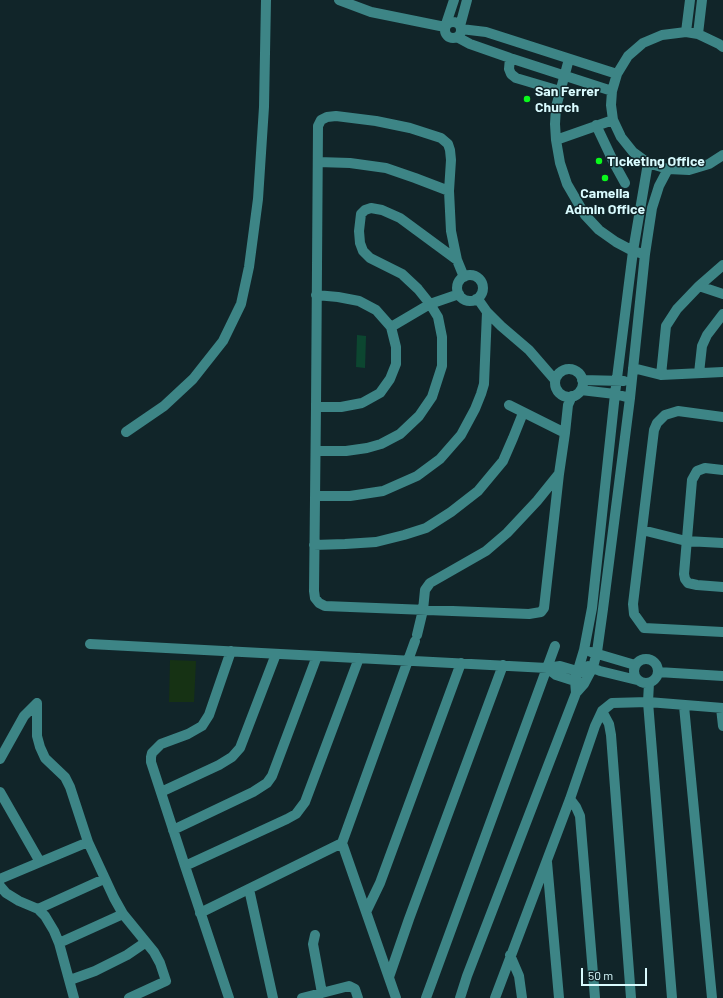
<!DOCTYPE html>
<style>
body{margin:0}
#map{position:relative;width:723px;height:998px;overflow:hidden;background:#112529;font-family:Barlow,sans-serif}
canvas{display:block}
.scale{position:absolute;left:581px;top:968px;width:66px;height:18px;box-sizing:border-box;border:2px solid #d9fbfe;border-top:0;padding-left:5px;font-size:12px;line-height:14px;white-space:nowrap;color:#d9fbfe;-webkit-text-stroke:3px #112529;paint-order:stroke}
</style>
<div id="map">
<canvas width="723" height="998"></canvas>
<div class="scale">50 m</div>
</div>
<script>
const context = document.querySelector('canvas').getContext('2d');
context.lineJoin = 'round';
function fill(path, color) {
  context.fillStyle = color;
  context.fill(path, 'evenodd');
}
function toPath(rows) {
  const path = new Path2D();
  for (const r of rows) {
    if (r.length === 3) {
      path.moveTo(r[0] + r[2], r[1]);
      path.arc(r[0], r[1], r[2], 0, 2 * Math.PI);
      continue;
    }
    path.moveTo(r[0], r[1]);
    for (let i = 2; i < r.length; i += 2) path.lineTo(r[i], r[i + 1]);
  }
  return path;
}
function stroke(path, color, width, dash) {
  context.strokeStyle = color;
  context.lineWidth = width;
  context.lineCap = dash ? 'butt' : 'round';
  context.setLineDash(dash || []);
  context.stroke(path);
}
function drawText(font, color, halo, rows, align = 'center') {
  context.font = font + ' Barlow,sans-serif';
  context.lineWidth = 3;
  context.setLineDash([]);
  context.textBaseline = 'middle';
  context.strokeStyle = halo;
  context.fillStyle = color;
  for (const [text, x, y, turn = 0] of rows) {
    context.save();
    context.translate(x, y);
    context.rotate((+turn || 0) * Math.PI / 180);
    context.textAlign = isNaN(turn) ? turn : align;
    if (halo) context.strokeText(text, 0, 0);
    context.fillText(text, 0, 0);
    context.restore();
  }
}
const green = toPath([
 [170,660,196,661,194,702,169,702]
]);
const water = toPath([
 [357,335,366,336,365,368,356,367]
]);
const minor = toPath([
 [339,0,371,12,445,27],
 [453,30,8],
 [446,24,454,0],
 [460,26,467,0],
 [461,29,486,32,617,74],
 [686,32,690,0],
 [698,34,702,0],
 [457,37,470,44,510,58,612,91],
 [723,47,719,44,698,34,686,32,662,35,643,43,628,56,617,74,612,91,611,105,613,120,621,137,633,152,648,163,668,169,689,170,709,164,723,155],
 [510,58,509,69,511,74,516,78,560,91],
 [569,59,556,107,555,124,556,140,560,163,567,184,585,215,599,230,616,242,633,251,640,253],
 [596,125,614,163,625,183],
 [556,140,613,120],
 [318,162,350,163,386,168,415,178,449,191],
 [470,288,13],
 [464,277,457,260,451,231,449,191,451,160,450,150,448,144,441,138,410,128,376,121,336,116,327,117,321,120,318,126,316,407,314,591,315,598,319,603,325,606,529,614,541,612,544,608,559,474,565,433],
 [699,286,723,294],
 [476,299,480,302,487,312,501,326,529,350,555,380],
 [391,327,430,304,459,294],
 [633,368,661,375,723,372],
 [569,383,14],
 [699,373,702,346,707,335,723,314],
 [661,375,666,326,677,309,699,286,723,265],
 [582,380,624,381],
 [581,390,615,394,630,398],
 [509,405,565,433,568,405,572,396],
 [316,407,341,407,362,403,380,393,390,379,396,364,396,347,391,327,376,310,359,301,338,297,316,295],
 [723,417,678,411,665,415,657,423,654,430,633,604,634,614,644,628,723,632],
 [126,432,164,406,193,379,223,341,241,304,249,267,258,199,264,107,266,0],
 [316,451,346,451,367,448,381,444,400,434,419,416,432,397,442,366,442,337,438,317,430,304,418,289,402,274,370,258,363,251,360,243,359,231,361,214,365,210,371,208,382,210,400,218,457,260],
 [723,470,705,468,697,471,692,480,684,574,685,579,688,583,697,585,723,587],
 [316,496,350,496,383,491,417,476,440,459,461,435,475,409,481,394,484,384,487,312],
 [642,530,686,541,723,543],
 [314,545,345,544,376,542,404,535,426,528,451,512,478,491,503,461,513,438,523,413],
 [417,635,423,610,425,590,430,583,486,551,507,533,537,501,558,475],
 [90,644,547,668,560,666,584,673],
 [591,652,635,665],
 [646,671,12],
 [588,666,600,671,637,680],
 [547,668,556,675,581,683],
 [658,672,723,676],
 [649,683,648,702,672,998],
 [576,693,575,680,584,650,592,608,615,394,633,251,648,163],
 [37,703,37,736,40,747,45,758,65,777,70,787,88,842,114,898,123,914,154,952,160,963,166,981,129,998],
 [684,706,712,998],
 [721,708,723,726],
 [602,711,609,724,611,735,631,998],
 [0,759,24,716,37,703],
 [0,792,40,862],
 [161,792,219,765,232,757,240,748,276,654],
 [570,799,576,807,580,816,595,998],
 [173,830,253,792,267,783,272,776,317,656],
 [342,843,396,998],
 [547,862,559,998],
 [185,866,287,819,296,814,305,802,359,658],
 [0,879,88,842],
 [0,886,6,893,19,901,38,909,45,916,54,931,59,943,74,998],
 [249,889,273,998],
 [38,909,104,879],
 [366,912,380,883,461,663],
 [200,913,342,843,415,641],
 [315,935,313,944,322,993],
 [59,943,123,914],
 [510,955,519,976,522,998],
 [389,977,409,919,503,665],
 [70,980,95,971,127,955,146,942],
 [229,998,185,866,151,762,151,757,152,753,161,744,188,734,202,726,209,715,231,651],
 [302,998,349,986,355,989,358,998],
 [426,998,555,646],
 [460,998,467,976,576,693,584,684,593,667,597,652,603,609,630,398,645,254,652,208,659,186,668,169],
 [495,998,570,799,595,726,602,711,612,703,648,702,723,708]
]);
const markers = [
 [527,99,4,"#0af91c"],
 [599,161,4,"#0af91c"],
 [605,178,4,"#0af91c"]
];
const poiNames = [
 ["San Ferrer",535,91],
 ["Church",535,107],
 ["Ticketing Office",607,161],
 ["Camella",605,193,"center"],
 ["Admin Office",605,209,"center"]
];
fill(green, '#163214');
fill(water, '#0c4630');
stroke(minor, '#3d8586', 10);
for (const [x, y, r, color] of markers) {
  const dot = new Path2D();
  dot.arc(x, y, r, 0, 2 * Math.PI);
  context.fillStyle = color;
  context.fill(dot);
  stroke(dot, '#112529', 1.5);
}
drawText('bold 14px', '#d9fbfe', '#112529', poiNames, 'left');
</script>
